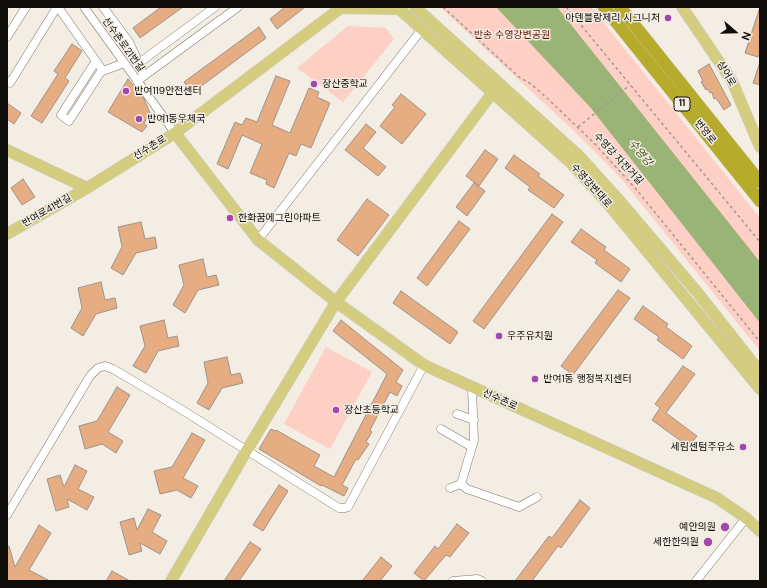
<!DOCTYPE html>
<meta charset="utf-8">
<style>
body{margin:0}
#map{position:relative;width:767px;height:588px;overflow:hidden;background:#f3ede3;font-family:"DM Sans",sans-serif}
canvas{display:block}
.frame{position:absolute;inset:0;border:8px solid #0f0d0a;pointer-events:none}
.north{position:absolute;left:715px;top:12px;width:40px;height:40px;-webkit-text-stroke:3px #f3ede3;paint-order:stroke;rotate:110deg;font-size:11px;font-weight:700;line-height:16px;text-align:center;color:#0f0d0a}
.north::after{content:'';display:block;margin:auto;width:14px;height:18px;background:#0f0d0a;clip-path:polygon(50% 0,100% 100%,50% 72%,0 100%)}
</style>
<div id="map">
<canvas width="767" height="588"></canvas>
<div class="frame"></div>
<div class="north">N</div>
</div>
<script>
const context = document.querySelector('canvas').getContext('2d');
context.lineJoin = 'round';
function fill(path, color) {
  context.fillStyle = color;
  context.fill(path, 'evenodd');
}
function toPath(rows) {
  const path = new Path2D();
  for (const r of rows) {
    path.moveTo(r[0], r[1]);
    for (let i = 2; i < r.length; i += 2) path.lineTo(r[i], r[i + 1]);
  }
  return path;
}
function stroke(path, color, width, dash) {
  context.strokeStyle = color;
  context.lineWidth = width;
  context.lineCap = dash ? 'butt' : 'round';
  context.setLineDash(dash || []);
  context.stroke(path);
}
function drawText(font, color, halo, rows, align = 'center') {
  context.font = font + ' "DM Sans","Noto Sans KR",sans-serif';
  context.lineWidth = 3;
  context.setLineDash([]);
  context.textBaseline = 'middle';
  context.strokeStyle = halo;
  context.fillStyle = color;
  for (const [text, x, y, turn = 0] of rows) {
    context.save();
    context.translate(x, y);
    context.rotate((+turn || 0) * Math.PI / 180);
    context.textAlign = isNaN(turn) ? turn : align;
    if (halo) context.strokeText(text, 0, 0);
    context.fillText(text, 0, 0);
    context.restore();
  }
}
const green = toPath([
 [440,7,591,7,760,218,760,351,619,176,572,129],
 [348,26,386,28,394,39,343,102,297,68],
 [326,347,372,372,330,449,284,424]
]);
const water = toPath([
 [496,7,557,7,760,262,760,323,590,107]
]);
const building = toPath([
 [161,7,183,7,140,38,133,28,161,7],
 [285,7,305,7,277,29,270,19,285,7],
 [759,10,760,10,760,52,758,57,745,53,759,10],
 [259,27,266,38,192,93,184,82,259,27],
 [72,44,82,51,65,78,69,81,42,123,31,116,58,74,54,71,72,44],
 [709,64,731,105,724,110,716,98,714,99,712,92,710,93,708,89,706,90,701,82,703,81,698,71,709,64],
 [759,65,760,65,760,85,753,83,759,65],
 [276,76,290,81,272,125,290,133,309,88,319,92,317,97,330,103,311,148,301,144,296,156,289,153,274,188,266,184,267,180,250,173,262,144,242,135,228,169,217,164,235,122,242,125,246,118,257,122,276,76],
 [128,79,144,99,150,113,144,123,147,126,142,132,108,112,128,79],
 [401,94,426,114,402,144,380,126,395,107,392,105,401,94],
 [7,103,21,113,14,124,7,119,7,103],
 [366,124,376,132,363,148,386,167,378,176,345,150,366,124],
 [485,150,498,159,479,186,466,176,485,150],
 [514,155,540,174,538,176,564,195,554,208,528,190,530,187,505,168,514,155],
 [23,179,35,197,22,205,11,188,23,179],
 [474,183,485,191,467,216,456,207,474,183],
 [367,199,389,215,358,256,337,240,367,199],
 [552,214,563,222,484,329,473,321,552,214],
 [459,221,470,229,427,286,417,278,459,221],
 [141,222,145,239,155,237,157,248,136,253,123,275,111,268,122,247,118,227,141,222],
 [581,229,606,247,604,250,630,269,621,282,595,263,597,260,571,242,581,229],
 [203,259,207,277,216,275,219,285,198,290,185,313,173,305,184,285,179,265,203,259],
 [101,282,105,300,115,298,117,308,96,314,83,336,71,328,82,308,78,288,101,282],
 [618,290,630,298,573,375,561,366,618,290],
 [401,291,458,332,450,344,393,303,401,291],
 [643,306,668,324,666,327,692,346,683,359,657,340,659,337,634,319,643,306],
 [164,320,168,338,177,336,179,346,158,351,146,373,133,366,145,346,140,326,164,320],
 [341,320,403,370,396,382,402,386,397,396,390,392,370,430,372,432,366,442,369,444,358,460,356,459,342,485,348,488,344,496,322,485,321,486,259,449,271,429,275,431,276,430,320,455,314,466,334,477,387,374,333,331,341,320],
 [227,357,231,375,240,373,243,383,222,388,209,410,197,403,208,383,204,362,227,357],
 [683,366,695,374,666,413,697,436,689,447,652,420,660,408,655,404,683,366],
 [117,387,130,395,108,432,123,441,116,453,102,444,85,449,79,426,97,421,117,387],
 [192,433,205,440,183,478,198,486,191,498,177,490,160,494,154,471,172,467,192,433],
 [75,465,87,471,78,489,94,497,87,510,67,499,69,507,56,511,47,479,60,475,64,487,75,465],
 [279,485,288,491,263,531,253,525,279,485],
 [580,500,590,508,561,548,558,546,532,581,515,581,549,536,552,538,580,500],
 [148,509,161,515,152,532,167,541,160,554,140,543,142,551,129,555,120,522,134,518,137,530,148,509],
 [457,524,469,533,450,557,446,555,424,581,414,573,435,546,438,549,457,524],
 [39,525,51,533,29,570,50,581,7,581,7,547,9,546,15,567,39,525],
 [250,542,261,549,239,581,224,581,250,542],
 [381,557,392,566,380,581,362,581,381,557],
 [112,571,130,581,106,581,112,571]
]);
const path = toPath([
 [443,7,519,77,531,84,548,99,593,142,636,189,760,342],
 [566,7,760,242],
 [578,127,630,85]
]);
const minor = toPath([
 [58,7,103,71,124,63],
 [84,7,175,133],
 [103,7,129,42,139,63],
 [7,37,26,7],
 [96,61,61,115,69,121,102,70],
 [143,76,139,63,215,7],
 [7,81,10,83,57,7],
 [137,81,238,7],
 [258,240,422,29],
 [457,414,474,420],
 [441,429,472,447],
 [461,484,467,489,519,507,537,497],
 [450,488,461,484,474,440,472,388],
 [7,515,90,376,98,368,105,366,113,369,179,408,339,508,345,508,348,507,424,365],
 [453,581,477,579,482,581],
 [696,581,746,518]
]);
const major = toPath([
 [341,7,341,8,399,9],
 [397,7,572,164,609,205,760,389],
 [415,7,579,156,618,199,697,292,760,372],
 [682,7,732,81,760,147],
 [175,133,258,240,336,302,424,365,717,498,746,518,760,531],
 [7,150,87,188],
 [7,234,87,188,175,133,342,7],
 [171,581,247,450,336,302,499,84]
]);
const highway = toPath([
 [604,7,760,201],
 [620,7,760,182]
]);
const markers = [
 [668,18,4,"#a446af"],
 [314,84,4,"#a446af"],
 [126,91,4,"#a446af"],
 [139,119,4,"#a446af"],
 [230,218,4,"#a446af"],
 [499,336,4,"#a446af"],
 [535,379,4,"#a446af"],
 [336,410,4,"#a446af"],
 [743,447,4,"#a446af"],
 [725,527,5,"#a446af"],
 [708,542,5,"#a446af"]
];
const shields = [
 [682,104,16]
];
const shieldNames = [
 ["11",682,104]
];
const poiNames = [
 ["아덴블랑제리 시그니처",660,18,"right"],
 ["장산중학교",322,84],
 ["반여119안전센터",134,91],
 ["반여1동우체국",147,119],
 ["한화꿈에그린아파트",238,218],
 ["우주유치원",507,336],
 ["반여1동 행정복지센터",543,379],
 ["장산초등학교",344,410],
 ["세림센텀주유소",735,447,"right"],
 ["예안의원",716,527,"right"],
 ["세한한의원",699,542,"right"]
];
const parkNames = [
 ["반송 수영강변공원",512,35]
];
const streetNames = [
 ["선수촌로21번길",123,45,54],
 ["삼어로",726,74,59],
 ["번영로",705,132,51],
 ["선수촌로",150,148,-32],
 ["수영강 자전거길",618,159,47],
 ["수영강변대로",591,186,48],
 ["반여로41번길",47,211,-30],
 ["선수촌로",500,400,24]
];
const waterNames = [
 ["수영강",640,153,51]
];
fill(green, '#fecfc4');
fill(water, '#9ab477');
fill(building, '#e6ad83');
stroke(building, '#9c938c', 1);
stroke(minor, '#7c766e', 9);
stroke(major, '#cacac9', 12);
stroke(highway, '#cacac9', 13);
stroke(path, '#9f9b93', 1.5, [3, 3]);
stroke(minor, '#fff', 8);
stroke(major, '#d4cd80', 11);
stroke(highway, '#b7ab2c', 12);
for (const [x, y, r, color] of markers) {
  const dot = new Path2D();
  dot.arc(x, y, r, 0, 2 * Math.PI);
  context.fillStyle = color;
  context.fill(dot);
  stroke(dot, '#f3ede3', 1.5);
}
for (const [x, y, w] of shields) {
  const box = new Path2D();
  box.roundRect(x - w / 2, y - 7, w, 14, 3);
  context.fillStyle = '#f3ede3';
  context.fill(box);
  stroke(box, '#0f0d0a', 1);
}
drawText('bold 9px', '#0f0d0a', null, shieldNames);
drawText('10px', '#0f0d0a', '#f3ede3', poiNames, 'left');
drawText('10px', '#681605', '#f3ede3', parkNames);
drawText('10px', '#0f0d0a', '#f3ede3', streetNames);
drawText('italic 11px', '#3a510f', '#f3ede3', waterNames);
</script>
